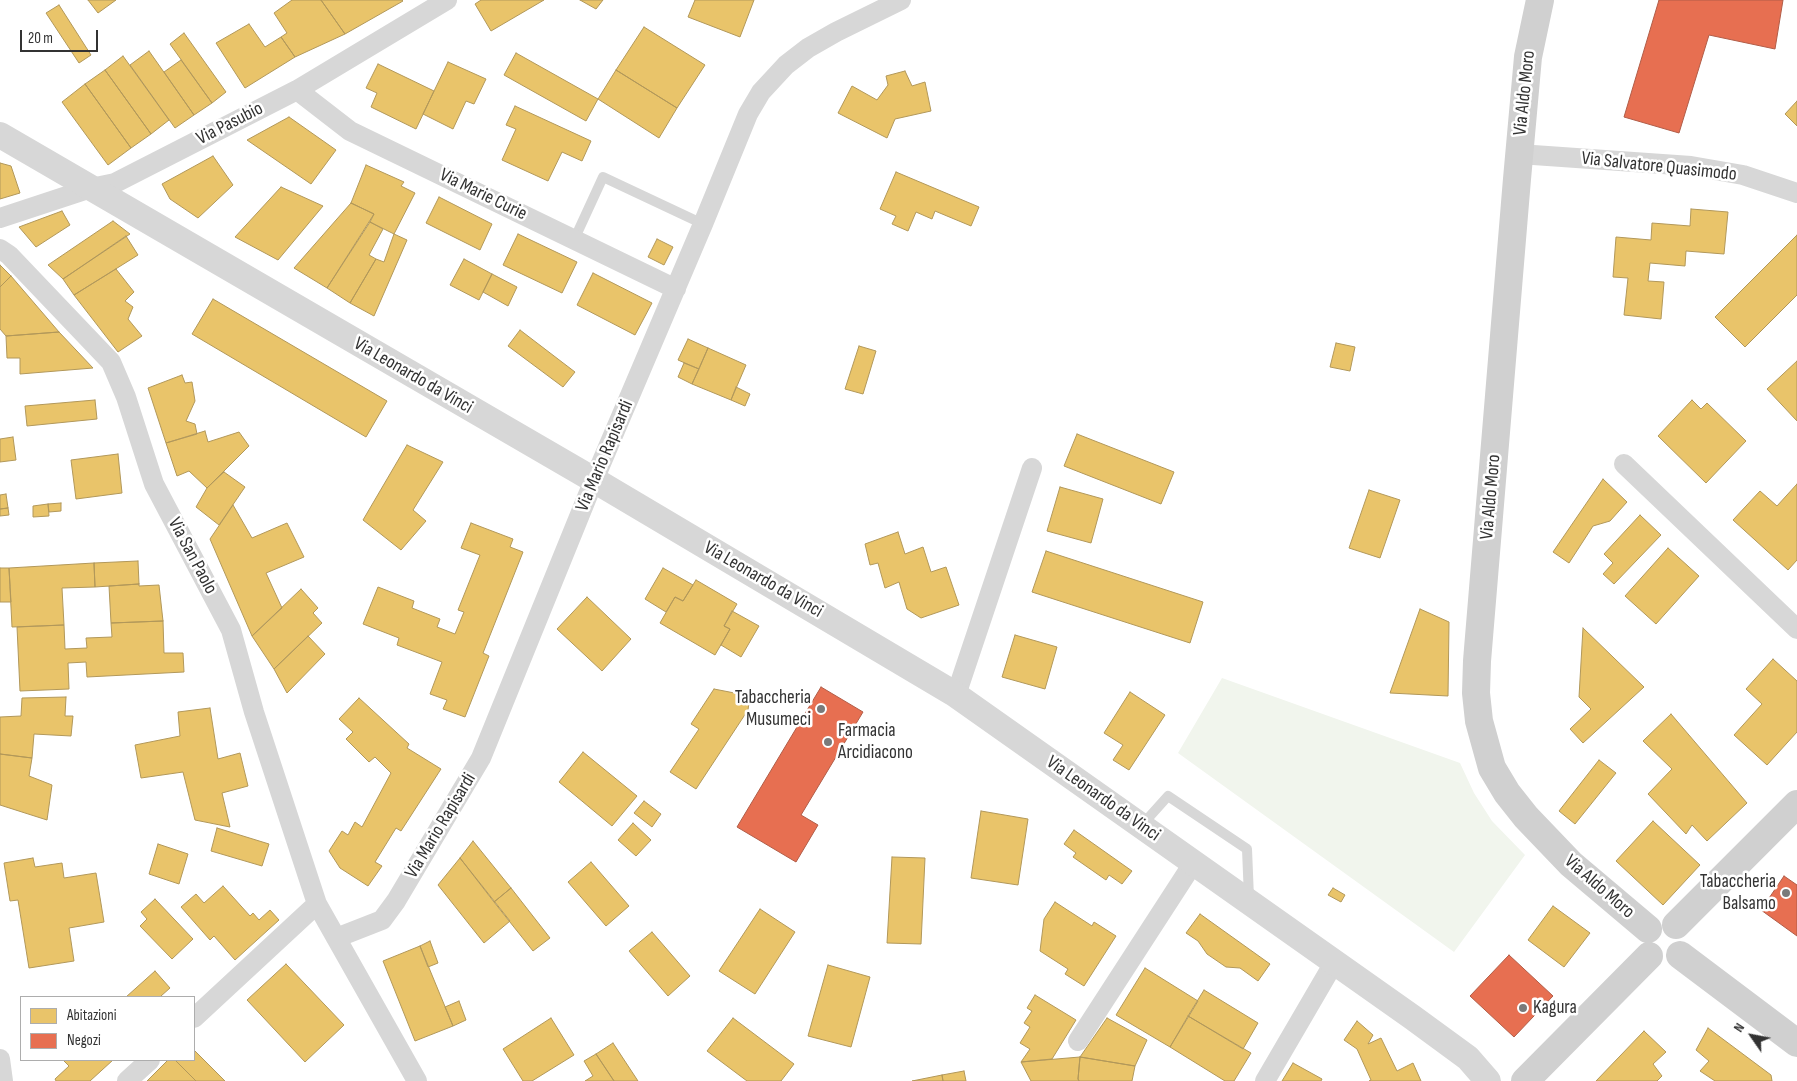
<!DOCTYPE html>
<style>
body{margin:0}
#map{position:relative;width:1797px;height:1081px;overflow:hidden;background:#fff;font-family:"Sofia Sans Condensed",sans-serif}
canvas{display:block}
.legend{position:absolute;left:20px;top:996px;width:175px;height:65px;box-sizing:border-box;background:#fff;border:1px solid #adadad;margin:0;padding:6px 9px;list-style:none;font-size:15px;color:#333}
.legend li{display:flex;align-items:center;gap:10px;height:25px}
.legend b{width:25px;border:1px solid #adadad}
.north{position:absolute;left:1727px;top:1011px;width:50px;height:50px;-webkit-text-stroke:4px #fff;paint-order:stroke;rotate:303deg;font-size:14px;font-weight:700;line-height:20px;text-align:center;color:#333}
.north::after{content:'';display:block;margin:auto;width:18px;height:22px;background:#333;clip-path:polygon(50% 0,100% 100%,50% 72%,0 100%)}
.scale{position:absolute;left:20px;top:30px;width:78px;height:22px;box-sizing:border-box;border:2px solid #333;border-top:0;padding-left:6px;font-size:15px;line-height:18px;white-space:nowrap;color:#333;-webkit-text-stroke:4px #fff;paint-order:stroke}
</style>
<div id="map">
<canvas width="1797" height="1081"></canvas>
<ul class="legend">
<li><b style="height:14px;background:#e9c46a"></b>Abitazioni</li>
<li><b style="height:14px;background:#e76f51"></b>Negozi</li>
</ul>
<div class="north">N</div>
<div class="scale">20 m</div>
</div>
<script>
const context = document.querySelector('canvas').getContext('2d');
context.lineJoin = 'round';
function fill(path, color) {
  context.fillStyle = color;
  context.fill(path, 'evenodd');
}
function toPath(rows) {
  const path = new Path2D();
  for (const r of rows) {
    path.moveTo(r[0], r[1]);
    for (let i = 2; i < r.length; i += 2) path.lineTo(r[i], r[i + 1]);
  }
  return path;
}
function stroke(path, color, width, dash) {
  context.strokeStyle = color;
  context.lineWidth = width;
  context.lineCap = dash ? 'butt' : 'round';
  context.setLineDash(dash || []);
  context.stroke(path);
}
function drawText(font, color, halo, rows, align = 'center') {
  context.font = font + ' "Sofia Sans Condensed",sans-serif';
  context.lineWidth = 5;
  context.setLineDash([]);
  context.textBaseline = 'middle';
  context.strokeStyle = halo;
  context.fillStyle = color;
  for (const [text, x, y, turn = 0] of rows) {
    context.save();
    context.translate(x, y);
    context.rotate((+turn || 0) * Math.PI / 180);
    context.textAlign = isNaN(turn) ? turn : align;
    if (halo) context.strokeText(text, 0, 0);
    context.fillText(text, 0, 0);
    context.restore();
  }
}
const green = toPath([
 [1222,678,1460,763,1474,793,1492,821,1525,855,1454,952,1178,753]
]);
const homes = toPath([
 [88,0,116,0,98,13,88,0],
 [292,0,321,0,345,34,295,57,281,37,287,33,274,13,292,0],
 [321,0,402,0,403,1,345,34,321,0],
 [481,0,544,0,491,31,475,4,481,0],
 [580,0,603,0,596,9,580,0],
 [695,0,754,0,740,37,688,17,695,0],
 [59,5,91,55,79,63,46,13,59,5],
 [249,24,265,47,281,37,295,57,245,88,216,43,249,24],
 [644,27,705,65,677,108,616,70,644,27],
 [184,33,226,92,212,103,170,44,184,33],
 [149,51,194,115,175,128,130,65,149,51],
 [516,53,598,99,586,121,504,75,516,53],
 [123,56,169,120,151,134,105,70,123,56],
 [181,60,212,103,194,115,164,72,181,60],
 [448,62,486,79,474,104,466,101,453,129,423,114,448,62],
 [378,64,434,91,416,129,371,107,377,93,366,88,378,64],
 [105,70,151,134,131,148,85,84,105,70],
 [616,70,677,108,659,138,598,99,616,70],
 [905,71,912,86,925,82,931,111,895,119,887,138,838,113,852,86,877,100,888,85,886,76,905,71],
 [85,84,131,148,108,165,62,102,85,84],
 [1797,101,1797,126,1785,114,1797,101],
 [515,106,591,141,582,161,562,152,548,181,502,160,516,129,506,125,515,106],
 [289,117,336,150,311,184,247,140,289,117],
 [213,156,233,185,198,218,170,199,162,184,213,156],
 [0,163,11,166,20,193,0,199,0,163],
 [366,165,404,182,401,186,415,193,394,234,370,222,374,214,351,203,366,165],
 [896,172,979,207,971,226,935,211,932,219,916,212,908,231,892,224,896,216,880,209,896,172],
 [281,187,323,206,278,260,235,237,281,187],
 [439,197,492,224,480,250,426,223,439,197],
 [351,203,374,214,327,288,294,268,351,203],
 [1691,209,1728,212,1724,254,1686,251,1685,266,1650,263,1648,281,1664,282,1661,319,1624,315,1628,278,1613,277,1616,237,1651,240,1652,223,1690,226,1691,209],
 [62,211,70,225,36,247,19,227,62,211],
 [113,221,130,234,63,279,48,265,113,221],
 [370,222,383,229,369,255,376,259,350,303,327,288,370,222],
 [394,234,407,240,374,316,350,303,376,259,384,262,394,234],
 [518,234,577,262,562,293,503,265,518,234],
 [1797,235,1797,295,1745,347,1715,317,1797,235],
 [126,236,138,255,74,295,63,279,126,236],
 [657,239,673,247,664,265,648,257,657,239],
 [464,259,492,274,479,300,450,285,464,259],
 [0,265,11,276,0,287,0,265],
 [116,269,134,292,125,301,133,307,128,319,142,336,118,352,74,295,116,269],
 [593,273,652,303,635,335,577,305,593,273],
 [492,274,517,287,508,306,483,292,492,274],
 [11,276,59,332,6,336,0,329,0,287,11,276],
 [213,299,387,401,366,437,192,334,213,299],
 [520,330,575,372,563,387,508,346,520,330],
 [59,332,93,368,20,374,20,358,7,358,6,336,59,332],
 [688,339,708,348,699,369,678,360,688,339],
 [1336,343,1355,347,1350,371,1330,367,1336,343],
 [859,346,876,351,863,394,845,389,859,346],
 [708,348,746,365,731,400,692,384,708,348],
 [1797,361,1797,421,1767,389,1797,361],
 [684,363,699,369,692,384,678,377,684,363],
 [182,375,185,383,192,382,195,401,186,421,195,424,197,434,166,443,148,388,182,375],
 [736,387,750,394,745,406,731,400,736,387],
 [95,400,97,419,27,426,25,406,95,400],
 [1692,400,1701,409,1707,403,1746,441,1706,483,1658,436,1692,400],
 [205,431,208,442,239,432,249,446,207,488,189,471,177,476,166,443,205,431],
 [1077,434,1174,472,1161,504,1064,466,1077,434],
 [13,437,16,460,0,462,0,439,13,437],
 [407,445,443,462,413,510,426,521,401,550,363,520,407,445],
 [118,454,122,493,76,499,71,460,118,454],
 [224,472,245,487,219,525,196,507,207,488,224,472],
 [1603,479,1627,502,1610,521,1593,526,1569,563,1553,552,1603,479],
 [1797,484,1797,560,1788,570,1733,520,1760,491,1777,506,1797,484],
 [1060,487,1103,499,1091,543,1047,531,1060,487],
 [1369,490,1400,500,1380,558,1349,548,1369,490],
 [6,494,8,508,0,509,0,495,6,494],
 [61,503,61,511,49,512,48,504,61,503],
 [48,504,49,516,33,517,33,506,48,504],
 [233,505,252,538,287,523,304,557,266,573,282,608,252,636,210,539,233,505],
 [8,508,9,515,0,516,0,509,8,508],
 [1640,515,1661,535,1614,584,1603,574,1613,563,1604,554,1640,515],
 [471,523,513,539,510,547,523,552,483,653,489,656,465,717,443,709,447,700,430,694,442,662,397,645,399,638,363,624,378,587,414,601,412,608,440,619,437,627,455,634,464,612,458,610,480,555,461,548,471,523],
 [898,532,905,554,923,547,931,572,946,567,959,605,921,618,907,609,899,582,885,588,878,563,870,565,865,544,898,532],
 [1668,548,1699,576,1656,624,1625,596,1668,548],
 [1046,551,1203,602,1190,643,1032,592,1046,551],
 [138,561,139,584,95,587,94,563,138,561],
 [94,563,95,587,62,588,64,625,12,627,9,568,94,563],
 [0,568,9,568,11,602,0,602,0,568],
 [663,568,693,585,683,601,675,597,666,612,645,599,663,568],
 [696,580,737,604,724,626,730,629,715,655,660,623,675,597,683,601,696,580],
 [139,584,139,586,159,585,163,621,111,623,109,586,139,584],
 [301,589,318,608,313,613,322,623,274,669,252,636,301,589],
 [587,597,631,639,602,671,557,629,587,597],
 [1420,609,1449,622,1448,696,1390,693,1420,609],
 [732,611,759,626,741,657,721,645,730,629,724,626,732,611],
 [163,621,164,653,183,653,184,672,87,677,86,662,68,663,69,689,20,691,17,627,64,625,65,649,87,648,86,638,112,637,111,623,163,621],
 [1583,628,1644,687,1583,743,1570,729,1591,709,1579,697,1583,628],
 [1015,635,1057,647,1045,689,1002,677,1015,635],
 [308,636,325,654,287,693,274,669,308,636],
 [1773,659,1797,681,1797,732,1767,765,1734,735,1762,704,1746,689,1773,659],
 [714,689,750,696,748,710,696,789,670,772,699,729,691,724,714,689],
 [1130,692,1165,715,1129,770,1113,760,1123,745,1104,733,1130,692],
 [66,697,65,716,73,716,71,736,34,734,32,758,0,754,0,717,21,716,22,698,66,697],
 [359,698,409,744,407,748,441,769,401,831,396,828,375,862,382,866,368,886,340,868,329,851,342,831,348,835,355,822,362,827,391,773,375,757,369,762,346,739,353,732,339,719,359,698],
 [210,708,218,759,240,753,248,786,222,793,230,827,195,820,183,772,141,778,135,745,180,736,178,712,210,708],
 [1671,714,1747,803,1707,841,1692,825,1686,834,1648,794,1672,769,1643,741,1671,714],
 [583,752,637,796,612,826,559,782,583,752],
 [0,754,32,758,29,776,52,785,47,820,0,805,0,754],
 [1599,760,1616,773,1575,824,1559,811,1599,760],
 [644,801,661,814,652,827,634,813,644,801],
 [981,811,1028,819,1018,885,971,878,981,811],
 [1653,821,1700,865,1663,905,1616,861,1653,821],
 [633,823,651,840,636,856,618,840,633,823],
 [217,828,269,844,262,866,211,851,217,828],
 [1074,830,1132,871,1122,884,1109,875,1106,880,1073,857,1076,853,1064,844,1074,830],
 [473,841,511,888,494,902,460,858,473,841],
 [158,844,188,854,179,884,149,874,158,844],
 [892,857,925,858,921,944,887,943,892,857],
 [33,858,35,867,62,863,64,878,96,873,104,922,69,928,74,961,29,968,18,900,10,901,4,863,33,858],
 [460,858,510,921,484,943,438,885,460,858],
 [591,862,629,906,606,926,568,882,591,862],
 [223,886,250,916,253,913,259,920,270,910,279,920,235,960,214,936,210,940,181,907,196,894,204,903,223,886],
 [511,888,550,938,533,951,494,902,511,888],
 [1333,888,1345,895,1341,902,1328,895,1333,888],
 [155,899,193,939,172,959,140,926,147,919,141,912,155,899],
 [1055,902,1092,926,1094,922,1116,936,1084,986,1065,974,1068,969,1040,951,1044,919,1055,902],
 [1553,906,1590,933,1564,967,1528,940,1553,906],
 [760,909,795,932,755,994,719,971,760,909],
 [1200,914,1270,964,1258,981,1240,968,1226,967,1207,954,1198,941,1186,933,1200,914],
 [652,932,690,976,668,996,629,951,652,932],
 [430,941,438,963,428,967,420,946,430,941],
 [420,946,453,1026,415,1041,383,961,420,946],
 [286,964,344,1025,305,1062,247,1000,286,964],
 [828,965,870,977,851,1047,808,1036,828,965],
 [1145,968,1198,1001,1170,1047,1116,1015,1145,968],
 [155,971,170,988,161,996,163,997,126,997,155,971],
 [1204,990,1258,1023,1243,1049,1188,1016,1204,990],
 [1035,995,1076,1020,1052,1059,1021,1062,1030,1049,1020,1043,1030,1027,1024,1023,1032,1011,1027,1008,1035,995],
 [459,1001,466,1020,453,1026,445,1007,459,1001],
 [1188,1016,1251,1053,1234,1081,1225,1081,1170,1047,1188,1016],
 [551,1018,574,1055,532,1081,523,1081,503,1049,551,1018],
 [733,1018,794,1064,781,1081,747,1081,707,1051,733,1018],
 [1107,1018,1147,1040,1135,1066,1080,1057,1107,1018],
 [1357,1021,1373,1035,1368,1044,1381,1038,1397,1071,1413,1063,1421,1081,1369,1081,1371,1080,1357,1049,1344,1040,1357,1021],
 [1708,1028,1771,1075,1772,1081,1715,1081,1700,1071,1709,1061,1696,1050,1708,1028],
 [1644,1031,1666,1052,1653,1064,1662,1076,1657,1081,1596,1081,1644,1031],
 [613,1043,638,1081,614,1081,596,1054,613,1043],
 [194,1050,225,1081,196,1081,175,1060,194,1060,194,1050],
 [596,1054,614,1081,585,1081,593,1076,584,1061,596,1054],
 [1080,1057,1135,1066,1132,1081,1079,1081,1078,1079,1080,1057],
 [1080,1057,1078,1079,1079,1081,1031,1081,1021,1062,1080,1057],
 [63,1060,113,1060,90,1081,56,1081,55,1079,69,1066,63,1060],
 [168,1060,175,1060,196,1081,147,1081,168,1060],
 [1293,1063,1322,1079,1321,1081,1282,1081,1293,1063],
 [964,1071,966,1081,943,1081,942,1075,964,1071],
 [942,1075,943,1081,912,1081,942,1075]
]);
const shops = toPath([
 [1659,0,1783,0,1775,49,1709,35,1679,133,1624,117,1659,0],
 [821,687,863,712,801,815,818,825,796,862,737,827,821,687],
 [1784,876,1797,885,1797,936,1761,910,1784,876],
 [1509,955,1553,996,1514,1037,1470,996,1509,955]
]);
const service = toPath([
 [574,240,603,177,703,224],
 [1142,825,1168,796,1247,849,1249,898]
]);
const minor = toPath([
 [297,90,350,131,676,289],
 [1519,154,1691,166,1743,175,1797,193],
 [0,218,91,188,115,183,297,90,447,0],
 [0,249,9,255,111,362,126,397,154,484,231,630,254,712,317,904,417,1081],
 [1624,464,1797,629],
 [956,695,1032,468],
 [336,938,382,920,396,901,481,758,594,480,703,224,748,114,761,92,786,65,808,48,836,32,901,0],
 [194,1018,317,904],
 [1078,1041,1194,862],
 [0,1059,3,1081],
 [127,1081,150,1060],
 [1265,1081,1335,961]
]);
const tertiary = toPath([
 [0,135,594,480,953,693,1412,1017,1468,1058,1488,1081]
]);
const secondary = toPath([
 [1540,0,1528,57,1517,179,1477,661,1476,693,1479,721,1492,768,1507,793,1526,817,1571,864,1648,929],
 [1676,925,1797,804],
 [1680,955,1797,1043],
 [1525,1081,1649,956]
]);
const markers = [
 [821,709,5,"#7a7a7a"],
 [828,742,5,"#7a7a7a"],
 [1786,893,5,"#7a7a7a"],
 [1523,1008,5,"#7a7a7a"]
];
const streetNames = [
 ["Via Aldo Moro",1525,93,-84],
 ["Via Pasubio",230,124,-27],
 ["Via Salvatore Quasimodo",1659,167,6],
 ["Via Marie Curie",483,195,26],
 ["Via Leonardo da Vinci",413,376,30],
 ["Via Mario Rapisardi",605,456,-67],
 ["Via Aldo Moro",1491,497,-85],
 ["Via San Paolo",192,556,62],
 ["Via Leonardo da Vinci",763,580,30],
 ["Via Leonardo da Vinci",1103,799,35],
 ["Via Mario Rapisardi",441,826,-59],
 ["Via Aldo Moro",1599,887,41]
];
const poiNames = [
 ["Tabaccheria",811,698],
 ["Musumeci",811,720],
 ["Farmacia",838,731,"left"],
 ["Arcidiacono",838,753,"left"],
 ["Tabaccheria",1776,882],
 ["Balsamo",1776,904],
 ["Kagura",1533,1008,"left"]
];
fill(green, '#f1f5ed');
fill(homes, '#e9c46a');
stroke(homes, '#b2985a', 1);
fill(shops, '#e76f51');
stroke(shops, '#b15d48', 1);
stroke(service, '#d7d7d7', 10);
stroke(minor, '#d7d7d7', 20);
stroke(tertiary, '#d7d7d7', 26);
stroke(secondary, '#d0d0d0', 28);
for (const [x, y, r, color] of markers) {
  const dot = new Path2D();
  dot.arc(x, y, r, 0, 2 * Math.PI);
  context.fillStyle = color;
  context.fill(dot);
  stroke(dot, '#fff', 2);
}
drawText('19px', '#333', '#fff', streetNames);
drawText('19px', '#333', '#fff', poiNames, 'right');
</script>
